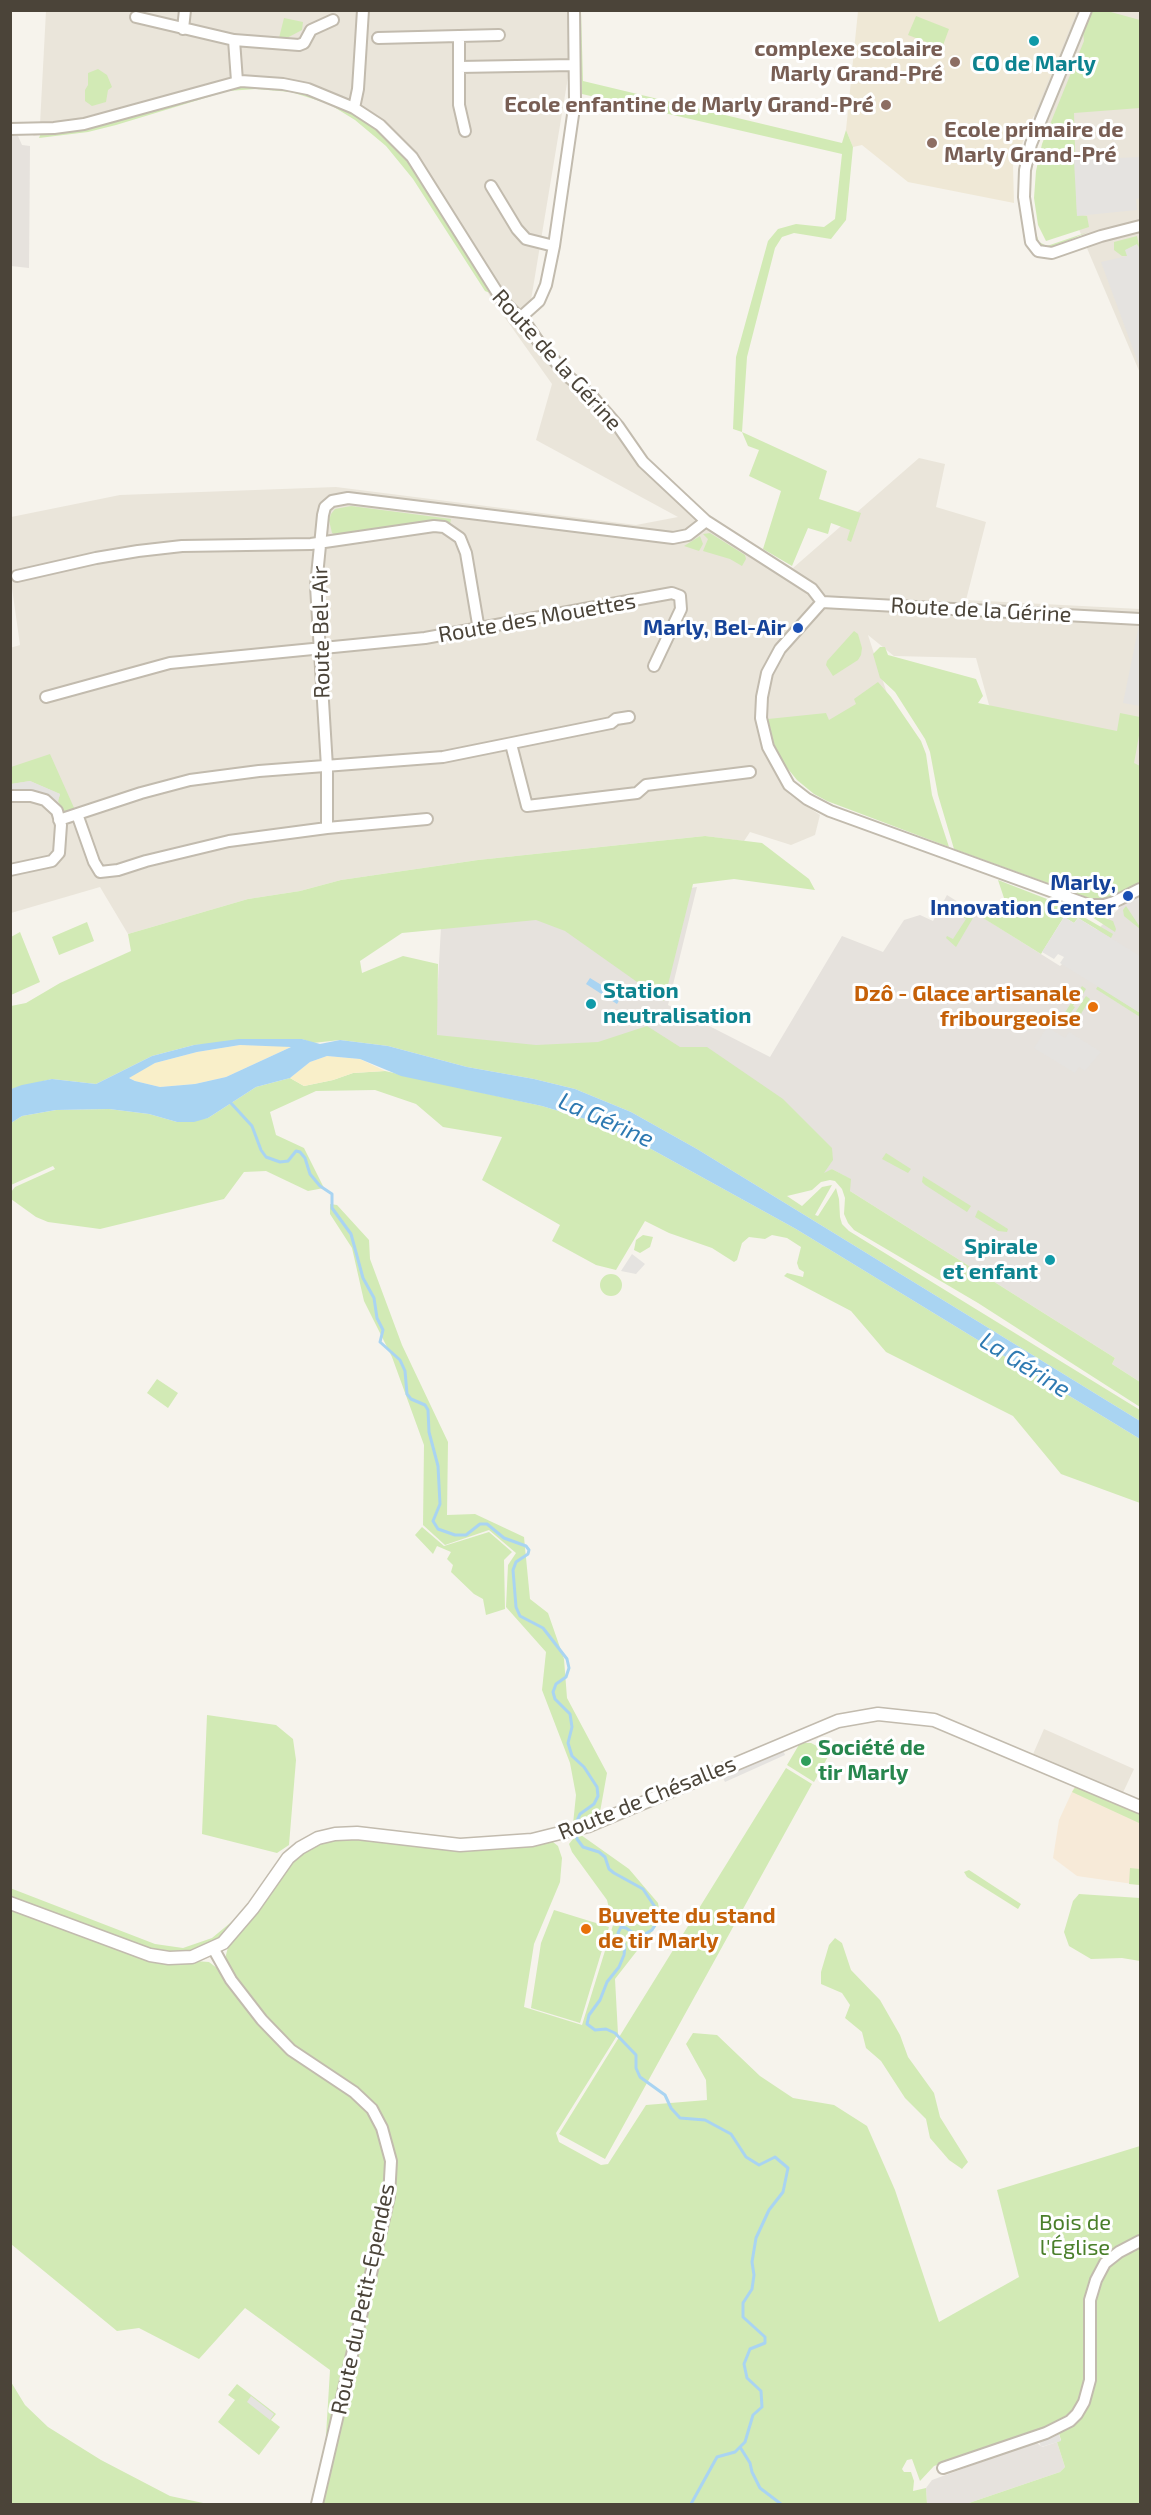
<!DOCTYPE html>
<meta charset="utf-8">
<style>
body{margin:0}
#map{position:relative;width:1151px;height:2515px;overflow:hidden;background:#f6f3ec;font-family:"Exo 2",sans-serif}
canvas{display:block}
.frame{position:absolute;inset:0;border:12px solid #4b4439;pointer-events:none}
</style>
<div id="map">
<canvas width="1151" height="2515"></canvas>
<div class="frame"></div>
</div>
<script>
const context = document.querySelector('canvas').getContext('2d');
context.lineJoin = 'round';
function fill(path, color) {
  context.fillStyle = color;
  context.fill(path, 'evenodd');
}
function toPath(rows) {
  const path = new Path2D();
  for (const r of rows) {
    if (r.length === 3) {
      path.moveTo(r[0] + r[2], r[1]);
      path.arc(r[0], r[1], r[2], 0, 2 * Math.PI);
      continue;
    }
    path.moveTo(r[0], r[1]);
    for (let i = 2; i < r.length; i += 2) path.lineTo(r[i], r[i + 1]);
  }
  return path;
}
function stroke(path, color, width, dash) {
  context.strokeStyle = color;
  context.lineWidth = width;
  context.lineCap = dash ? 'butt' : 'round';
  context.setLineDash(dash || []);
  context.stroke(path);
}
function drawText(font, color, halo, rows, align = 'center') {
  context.font = font + ' "Exo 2",sans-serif';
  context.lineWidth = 6;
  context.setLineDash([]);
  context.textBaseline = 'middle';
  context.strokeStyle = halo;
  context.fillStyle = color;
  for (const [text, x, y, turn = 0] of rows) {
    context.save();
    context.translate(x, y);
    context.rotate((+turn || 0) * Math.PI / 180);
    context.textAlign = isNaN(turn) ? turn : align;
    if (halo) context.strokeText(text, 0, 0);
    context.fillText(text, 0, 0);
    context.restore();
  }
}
const residential = toPath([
 [46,11,579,11,528,318,646,460,708,520,793,568,919,458,945,464,936,507,986,522,966,600,1140,609,1140,789,989,705,976,658,894,656,868,635,894,715,788,725,775,773,790,795,820,815,815,835,791,845,750,832,744,841,705,836,478,860,341,880,300,891,248,899,128,934,100,887,11,913,10,648,20,645,11,581,11,517,120,495,336,487,636,525,678,517,536,440,552,384,493,301,417,176,389,144,357,119,329,103,292,91,236,86,115,124,33,136,40,124],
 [992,11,1140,11,1140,373,1075,220],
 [1044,1729,1134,1769,1120,1799,1030,1761]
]);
const commercial = toPath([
 [1077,1781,1140,1807,1140,1885,1077,1876,1053,1858,1059,1820]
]);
const industrial = toPath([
 [11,135,18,136,22,145,30,146,29,268,11,266],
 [697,887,668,1005,770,1057,842,936,883,952,904,920,920,915,933,921,947,895,1060,966,1140,888,1140,1382,1112,1364,1115,1358,850,1191,850,1179,832,1169,826,1174,708,1103,435,1036,441,927,597,901],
 [1036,2442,1042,2447,1057,2442,1065,2467,1060,2472,966,2504,927,2504,926,2488,932,2480]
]);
const education = toPath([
 [858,11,1077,11,1013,166,1014,203,908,182,862,145,853,147,846,130]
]);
const green = toPath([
 [578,11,581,11,583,81,842,143,846,130,853,147,846,220,831,239,794,233,782,237,775,248,747,357,742,432,827,471,819,499,861,513,851,542,847,540,850,530,831,523,828,534,808,528,792,566,763,549,781,491,749,476,759,450,748,446,742,432,733,429,736,357,768,241,778,229,796,224,824,227,835,219,842,154,582,94],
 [1092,11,1107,11,1140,20,1140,108,1074,113,1077,215,1087,216,1089,227,1046,241,1038,225,1034,198,1036,171,1042,144,1084,41,1083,32],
 [916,16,949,29,942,48,908,35],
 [284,18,303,22,302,30,285,39,279,38],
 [98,69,107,75,112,87,108,90,106,102,92,106,85,101,85,90,88,85,88,73],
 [235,85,292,90,330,101,370,124,390,140,408,158,419,174,490,293,485,291,413,179,386,146,355,120,329,104,291,92,256,89,228,91,116,125,88,132,39,138,41,133,87,128,115,122],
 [1058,91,1037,146,1031,171,1029,198,1033,224,1039,242,1047,246,1088,232,1051,248,1042,247,1035,239,1028,198,1029,171,1035,145],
 [1137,236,1140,250,1138,245,1127,256,1122,256,1114,250,1114,242],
 [351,506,451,519,450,525,446,523,336,535,332,533,329,520,331,514,335,509],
 [710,533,745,555,746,559,742,566,730,559,703,551,708,539,703,534],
 [700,536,703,544,699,551,684,546],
 [854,631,858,634,862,648,861,655,858,660,833,676,826,665,827,661],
 [880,647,885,647,888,655,976,679,983,696,978,703,1117,731,1120,713,1140,717,1140,730,1134,763,1140,766,1140,882,1115,895,1103,899,1089,898,954,849,938,795,930,752,925,739,895,692,880,678,873,654],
 [878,682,891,697,921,741,926,754,932,795,949,847,827,801,814,794,797,780,784,764,774,744,768,719,826,713,829,720,856,704,854,699],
 [50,754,75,810,64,813,58,801,60,794,30,781,11,784,11,767],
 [705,836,762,843,809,879,815,890,734,879,693,884,664,1001,565,931,536,920,402,933,360,961,362,973,403,956,438,964,437,1035,536,1045,598,1042,647,1026,680,1047,707,1047,783,1099,832,1148,833,1160,824,1173,832,1169,851,1179,850,1191,1115,1358,1112,1364,1140,1382,1140,1407,978,1303,854,1230,848,1223,844,1214,845,1198,842,1189,835,1181,830,1180,821,1182,812,1190,787,1196,802,1206,822,1187,832,1185,815,1215,818,1216,836,1188,839,1199,840,1217,842,1224,849,1231,1140,1410,1140,1421,697,1149,631,1112,575,1089,534,1079,467,1067,388,1046,340,1040,313,1043,302,1039,194,1045,152,1056,96,1084,52,1079,11,1089,11,1006,26,1003,60,983,131,951,128,934,248,899,300,891,341,880,478,860],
 [998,880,1065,906,1113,934,1111,938,1078,918,1074,923,1064,917,1041,954,975,913,979,907,996,914,1001,914,1005,911,1007,907],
 [1126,906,1140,927,1140,929,1124,916,1123,910],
 [1078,908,1113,921,1116,929,1115,932],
 [962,911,973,918,956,947,946,938,947,936,953,939,966,919,960,915],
 [87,922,94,941,59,955,52,937],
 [20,932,40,982,11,995,11,937],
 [1082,986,1086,989,1083,994,1080,993,1073,1006,1075,1007,1068,1017,1064,1014],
 [1098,986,1140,1013,1140,1017,1096,989],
 [1086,996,1090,999,1076,1022,1071,1019],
 [385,1071,542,1106,592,1121,642,1144,796,1229,1140,1439,1140,1503,1061,1474,1013,1416,886,1352,851,1311,784,1276,787,1273,803,1277,804,1272,799,1269,797,1263,801,1247,787,1238,772,1235,765,1239,749,1237,742,1243,737,1260,734,1262,712,1248,669,1233,645,1221,616,1270,596,1265,552,1241,560,1225,482,1180,502,1137,443,1127,416,1104,375,1090,316,1091,270,1112,276,1135,304,1148,324,1188,308,1191,266,1171,244,1172,224,1199,100,1229,48,1222,36,1217,11,1199,11,1192,15,1187,55,1169,53,1166,11,1185,11,1123,22,1116,56,1110,109,1109,149,1114,177,1122,208,1118,256,1087,290,1078,304,1086,333,1080,353,1073],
 [886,1153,911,1169,908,1173,882,1159],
 [923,1176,971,1206,967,1212,925,1185,922,1182],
 [330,1204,337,1205,369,1240,370,1259,402,1345,448,1442,447,1515,475,1514,524,1537,530,1599,548,1613,564,1659,567,1698,607,1773,600,1812,588,1819,573,1824,576,1795,570,1763,542,1690,546,1652,506,1607,508,1565,516,1553,489,1530,445,1545,423,1525,424,1445,392,1357,364,1301,352,1248,330,1214],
 [978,1210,1008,1229,1007,1232,998,1231,975,1217],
 [643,1235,653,1237,650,1247,640,1253,634,1250,636,1240],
 [611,1285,11],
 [157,1379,178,1393,168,1408,147,1393],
 [422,1527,444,1546,489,1532,512,1552,504,1560,505,1609,486,1615,483,1599,474,1594,451,1572,453,1565,447,1559,451,1552,437,1546,433,1554,415,1535],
 [207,1715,276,1725,293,1739,296,1760,289,1845,277,1853,202,1834],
 [800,1743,811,1743,830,1753,814,1782,787,1765],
 [786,1768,812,1784,605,2159,559,2134],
 [1076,1786,1140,1812,1140,1829,1139,1823,1072,1792],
 [581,1835,629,1869,658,1903,661,1920,615,1979,618,2034,556,2133,559,2142,601,2165,608,2164,646,2105,707,2100,706,2080,686,2044,693,2033,717,2035,760,2076,793,2098,834,2105,867,2126,895,2190,939,2322,1019,2277,997,2190,1140,2146,1140,2504,966,2504,1060,2472,1065,2467,1057,2442,1061,2440,1056,2424,934,2466,920,2481,912,2459,907,2460,902,2469,904,2472,911,2472,914,2481,913,2491,926,2488,927,2504,311,2504,325,2452,330,2370,245,2308,199,2359,139,2328,117,2331,11,2244,10,1908,149,1961,169,1965,195,1961,209,1962,217,1968,227,1980,226,1955,228,1947,257,1912,291,1861,319,1843,356,1837,553,1842,558,1846,562,1858,560,1882,534,1944,524,2007,582,2025,613,1925,607,1900,572,1852,569,1844,573,1839],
 [1130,1868,1140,1869,1140,1885,1129,1884],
 [969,1870,1021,1904,1018,1909,967,1877,964,1872],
 [10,1888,155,1944,183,1948,212,1938,241,1914,223,1935,211,1943,187,1952,154,1951,11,1898],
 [1079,1894,1140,1898,1140,1961,1122,1958,1091,1959,1069,1946,1064,1932,1073,1901],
 [554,1910,609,1927,580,2023,531,2008,541,1943],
 [835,1938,842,1943,851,1970,880,2000,900,2035,908,2057,934,2093,940,2117,968,2162,962,2169,949,2160,930,2138,926,2119,905,2098,881,2061,866,2048,862,2032,845,2018,850,2005,842,1993,821,1984,821,1972,829,1945],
 [11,2382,25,2405,48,2427,101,2460,170,2496,208,2504,11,2504],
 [237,2384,276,2414,271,2420,280,2427,259,2455,218,2422,235,2400,228,2395]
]);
const sand = toPath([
 [240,1045,293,1046,226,1077,195,1084,160,1087,135,1081,128,1077,155,1063,197,1052],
 [327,1056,360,1059,385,1071,353,1073,333,1080,304,1086,290,1078,310,1062]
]);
const parking = toPath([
 [1140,157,1140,198,1136,199,1137,210,1077,216,1074,160],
 [1137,244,1140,253,1140,368,1101,262,1127,256,1125,250],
 [1139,625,1140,625,1140,706,1123,703],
 [30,781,60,794,58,801,29,789,11,792,11,784],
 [1064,917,1074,923,1078,918,1140,956,1140,1013,1060,963,1064,957,1058,954,1054,959,1042,952],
 [1047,1027,1065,1038,1069,1032,1101,1052,1085,1071,1079,1067,1075,1073,1034,1048],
 [632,1254,645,1264,636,1274,621,1271],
 [782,1747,785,1755,725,1782,721,1774],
 [251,2396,274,2414,270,2420,247,2402],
 [1058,2431,1061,2441,1041,2447,1038,2438]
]);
const water = toPath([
 [590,978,621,997,617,1004,586,984],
 [239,1039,302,1039,320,1044,340,1040,388,1046,467,1067,534,1079,575,1089,631,1112,697,1149,1140,1421,1140,1439,796,1229,642,1144,592,1121,542,1106,401,1076,360,1059,327,1056,310,1062,290,1078,256,1087,208,1118,194,1122,177,1122,149,1114,109,1109,56,1110,22,1116,11,1123,11,1089,22,1085,52,1079,96,1084,152,1056,194,1045],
 [240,1045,291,1047,226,1077,195,1084,160,1087,135,1081,129,1078,155,1063,197,1052]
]);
const stream = toPath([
 [230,1102,252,1126,261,1150,266,1157,280,1162,288,1161,296,1151,300,1152,305,1158,310,1174,320,1186,332,1194,332,1208,351,1234,363,1278,374,1298,377,1318,383,1330,380,1342,400,1360,405,1371,407,1394,411,1399,425,1405,428,1410,429,1432,438,1466,440,1504,433,1521,438,1529,455,1535,466,1535,480,1524,487,1524,504,1538,526,1546,529,1550,528,1554,516,1562,513,1570,516,1607,520,1616,543,1628,567,1659,569,1668,566,1677,556,1684,553,1692,555,1699,570,1714,572,1727,568,1743,572,1756,584,1767,597,1787,598,1796,594,1804,580,1814,575,1825],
 [576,1831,577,1839,583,1847,599,1852,605,1857,609,1869,614,1873,643,1889,657,1910,657,1922,652,1930,643,1935,636,1935,626,1928,621,1927,618,1933,625,1946,624,1955,619,1967,607,1982,600,2000,589,2015,587,2024,595,2030,606,2029,615,2033,636,2055,636,2068,640,2077,665,2095,671,2108,680,2118,705,2120,731,2134,746,2157,759,2165,775,2157,788,2168,783,2192,769,2210,756,2238,752,2262,754,2275,752,2289,743,2303,743,2317,765,2337,765,2343,750,2349,744,2364,747,2378,761,2391,762,2407,753,2415,745,2442,735,2452,717,2457,691,2504],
 [740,2447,750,2463,752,2472,760,2488,781,2504]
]);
const minor = toPath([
 [1086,10,1031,144,1025,170,1024,197,1031,242,1038,251,1052,253,1101,236,1140,226],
 [136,17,234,40,299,45,304,43,311,30,333,20],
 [183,29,185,10],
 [459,36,499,35],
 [378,38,459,36,459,105,465,131],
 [234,40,237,81],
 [459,67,574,65],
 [354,108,358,89,363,10],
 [10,129,54,128,84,124,241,81,283,84,308,89,354,108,380,125,412,157,502,300,527,325,540,344,570,378,591,395,618,426,643,462,706,521,812,589,822,602],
 [491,186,517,229,526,239,554,246],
 [520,318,539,301,546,285,554,246,575,101,574,10],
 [17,576,96,558,138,551,182,546,311,544,434,526,444,527,460,538,466,553,479,630],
 [822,602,780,649,767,673,762,697,761,718,768,747,789,785,807,799,830,811,1089,905,1104,905,1114,902,1140,889],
 [822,602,1140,619],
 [46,697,170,663,425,638,672,593,680,596,681,609,654,666],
 [511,744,527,806,637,793,646,785,750,772],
 [10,796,31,796,45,800,57,811,61,825,59,853,52,861,10,870],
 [77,814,94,862,100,872,118,870,146,861,229,841,327,828,427,819],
 [59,820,141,793,190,780,259,771,443,757,611,723,616,719,629,717],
 [327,828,327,767,316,586,323,515,325,507,332,501,348,498,673,538,688,535,706,521],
 [213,1948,231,1980,262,2020,291,2050,354,2092,372,2109,382,2128,391,2161,389,2197,317,2504],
 [943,2468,1046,2433,1070,2421,1077,2414,1084,2402,1090,2380,1090,2300,1096,2280,1105,2263,1119,2252,1140,2241]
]);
const tertiary = toPath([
 [10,1903,150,1955,169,1958,192,1957,223,1943,253,1908,288,1858,300,1848,318,1838,335,1834,357,1833,460,1845,532,1840,588,1826,838,1721,878,1714,934,1720,1140,1807]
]);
const markers = [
 [1034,41,6,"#0f9aa8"],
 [955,62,6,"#8d6e63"],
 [886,105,6,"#8d6e63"],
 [932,143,6,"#8d6e63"],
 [798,628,6,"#1a4fb4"],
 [1128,896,6,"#1a4fb4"],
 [591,1004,6,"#0f9aa8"],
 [1093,1007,6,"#e8710a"],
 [1050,1260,6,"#0f9aa8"],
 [806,1761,6,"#2e9e5b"],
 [586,1929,6,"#e8710a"]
];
const educationNames = [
 ["complexe scolaire",943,49],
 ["Marly Grand-Pré",943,74],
 ["Ecole enfantine de Marly Grand-Pré",874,105],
 ["Ecole primaire de",944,130,"left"],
 ["Marly Grand-Pré",944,155,"left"]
];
const cultureNames = [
 ["CO de Marly",1034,64],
 ["Station",603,991,"left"],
 ["neutralisation",603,1016,"left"],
 ["Spirale",1038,1247,"right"],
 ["et enfant",1038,1272,"right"]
];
const streetNames = [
 ["Route de la Gérine",557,360,48],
 ["Route de la Gérine",981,610,3],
 ["Route des Mouettes",537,618,-10],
 ["Route Bel-Air",321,632,-91],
 ["Route de Chésalles",647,1798,-22],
 ["Route du Petit-Ependes",363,2299,-78]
];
const transitNames = [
 ["Marly, Bel-Air",786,628],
 ["Marly,",1116,883],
 ["Innovation Center",1116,908]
];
const foodNames = [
 ["Dzô - Glace artisanale",1081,994],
 ["fribourgeoise",1081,1019],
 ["Buvette du stand",598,1916,"left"],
 ["de tir Marly",598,1941,"left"]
];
const leisureNames = [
 ["Société de",818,1748],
 ["tir Marly",818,1773]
];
const parkNames = [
 ["Bois de",1075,2223],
 ["l'Église",1075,2248]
];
const waterNames = [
 ["La Gérine",606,1120,24],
 ["La Gérine",1025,1365,32]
];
fill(residential, '#eae5da');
fill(commercial, '#f7ead8');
fill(industrial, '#e6e2dd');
fill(education, '#efe8d6');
fill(green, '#d2eab5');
fill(sand, '#f9efc9');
fill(parking, '#e5e3e0');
fill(water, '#a9d4f2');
stroke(stream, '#a9d4f2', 3);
stroke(minor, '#c2bbae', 14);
stroke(tertiary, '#c2bbae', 15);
stroke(minor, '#fff', 10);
stroke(tertiary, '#fff', 12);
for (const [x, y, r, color] of markers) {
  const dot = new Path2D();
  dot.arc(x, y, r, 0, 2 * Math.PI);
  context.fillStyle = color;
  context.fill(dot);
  stroke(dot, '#fff', 2);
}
drawText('bold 22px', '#785e54', '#fff', educationNames, 'right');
drawText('bold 22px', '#0d838f', '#fff', cultureNames);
drawText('22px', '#4b4439', '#fff', streetNames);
drawText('bold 22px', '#164399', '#fff', transitNames, 'right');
drawText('bold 22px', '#c56008', '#fff', foodNames, 'right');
drawText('bold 22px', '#27864d', '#fff', leisureNames, 'left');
drawText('22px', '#4a7f2a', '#fff', parkNames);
drawText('italic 24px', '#2e7ab2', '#fff', waterNames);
</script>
